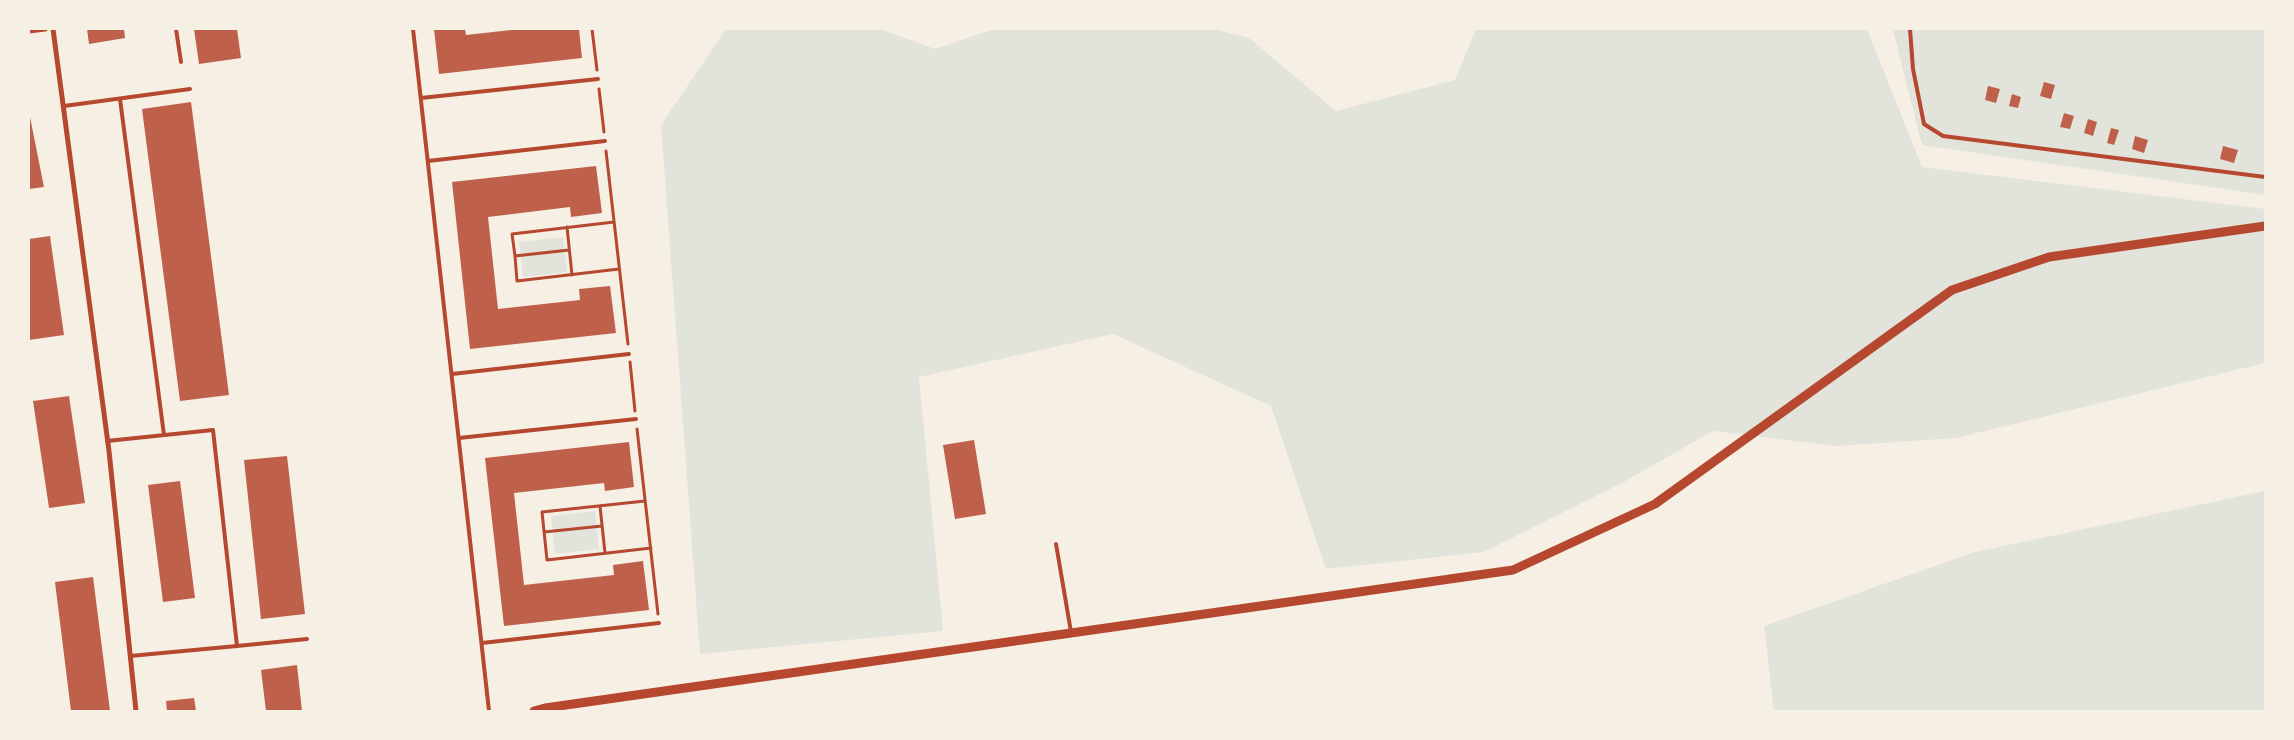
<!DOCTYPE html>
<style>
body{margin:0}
#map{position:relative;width:2294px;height:740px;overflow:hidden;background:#f6efe4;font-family:"PT Sans",sans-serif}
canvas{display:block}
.frame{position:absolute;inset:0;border:30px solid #f6efe4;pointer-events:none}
</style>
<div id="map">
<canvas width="2294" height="740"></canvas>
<div class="frame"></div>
</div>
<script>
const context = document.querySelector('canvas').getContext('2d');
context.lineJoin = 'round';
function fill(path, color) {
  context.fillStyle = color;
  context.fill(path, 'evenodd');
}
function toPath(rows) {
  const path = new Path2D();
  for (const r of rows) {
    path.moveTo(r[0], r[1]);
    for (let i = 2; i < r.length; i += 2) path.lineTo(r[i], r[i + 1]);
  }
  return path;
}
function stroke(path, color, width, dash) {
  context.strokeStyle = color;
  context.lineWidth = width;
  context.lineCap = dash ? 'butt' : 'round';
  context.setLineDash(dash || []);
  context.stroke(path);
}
const green = toPath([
 [726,29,880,29,935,49,994,29,1214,29,1249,38,1336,111,1455,80,1476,29,1867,29,1922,167,2265,209,2265,363,1956,438,1836,446,1713,431,1622,483,1484,552,1326,569,1271,406,1113,334,919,377,943,631,700,654,661,125],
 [1893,29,2265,29,2265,195,1922,145],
 [563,237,567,272,523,277,519,242],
 [2265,491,2265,711,1774,711,1764,626,1975,552],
 [595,511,599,549,555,554,551,516]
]);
const building = toPath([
 [87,29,124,29,125,38,89,44],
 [194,29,237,29,241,58,199,64],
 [434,29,465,29,466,35,520,29,579,29,582,58,439,74],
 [2044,82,2055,85,2051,99,2040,96],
 [1988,86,2000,89,1996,103,1985,100],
 [2012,94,2021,97,2018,108,2009,106],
 [191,102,229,395,180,401,142,109],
 [29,112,44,187,29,189],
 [2064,113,2074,116,2070,129,2060,127],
 [2088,119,2097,122,2093,136,2084,133],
 [2111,128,2119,130,2114,145,2107,143],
 [2135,136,2148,140,2144,153,2132,149],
 [2223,146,2238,150,2234,163,2220,159],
 [596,166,602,213,571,217,570,207,488,217,498,309,580,300,579,289,610,286,616,333,470,349,452,182],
 [50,236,64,335,29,340,29,239],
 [69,396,85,503,49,508,33,401],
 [974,440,986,514,955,519,943,445],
 [629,442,634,487,605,491,604,483,514,493,524,585,614,575,613,565,643,561,649,610,504,626,485,458],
 [287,456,305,614,261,619,244,460],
 [180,481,195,598,163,602,148,485],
 [93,577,110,711,71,711,55,582],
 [297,665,302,711,266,711,261,670],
 [194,698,196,711,167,711,166,701]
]);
const path = toPath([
 [592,29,597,70],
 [599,89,604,132],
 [606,151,628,344],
 [614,222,512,234,515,256,517,281,619,269],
 [567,227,572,275],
 [515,256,569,250],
 [630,362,635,411],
 [637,429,658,614],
 [645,501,542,512,547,560,651,548],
 [600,506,605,553],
 [544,532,602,526]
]);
const service = toPath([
 [176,29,181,62],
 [413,29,489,711],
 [1910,29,1913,69,1924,124,1943,136,2265,177],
 [421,98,598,79],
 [120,99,164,435],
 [64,106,190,89],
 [428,161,605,141],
 [452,374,629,354],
 [459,438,636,419],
 [107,441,213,430,237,646,130,656],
 [1056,544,1071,632],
 [482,643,659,623],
 [237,646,307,639]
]);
const minor = toPath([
 [53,29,109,451,136,711],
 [29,31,45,29]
]);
const tertiary = toPath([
 [534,711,545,708,1513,570,1655,504,1952,290,2049,257,2265,226]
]);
fill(green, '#e2e4dc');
fill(building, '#bf614a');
stroke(path, '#b5482f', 3);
stroke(service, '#b5482f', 4);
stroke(minor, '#b5482f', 5);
stroke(tertiary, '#b5482f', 9);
</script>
